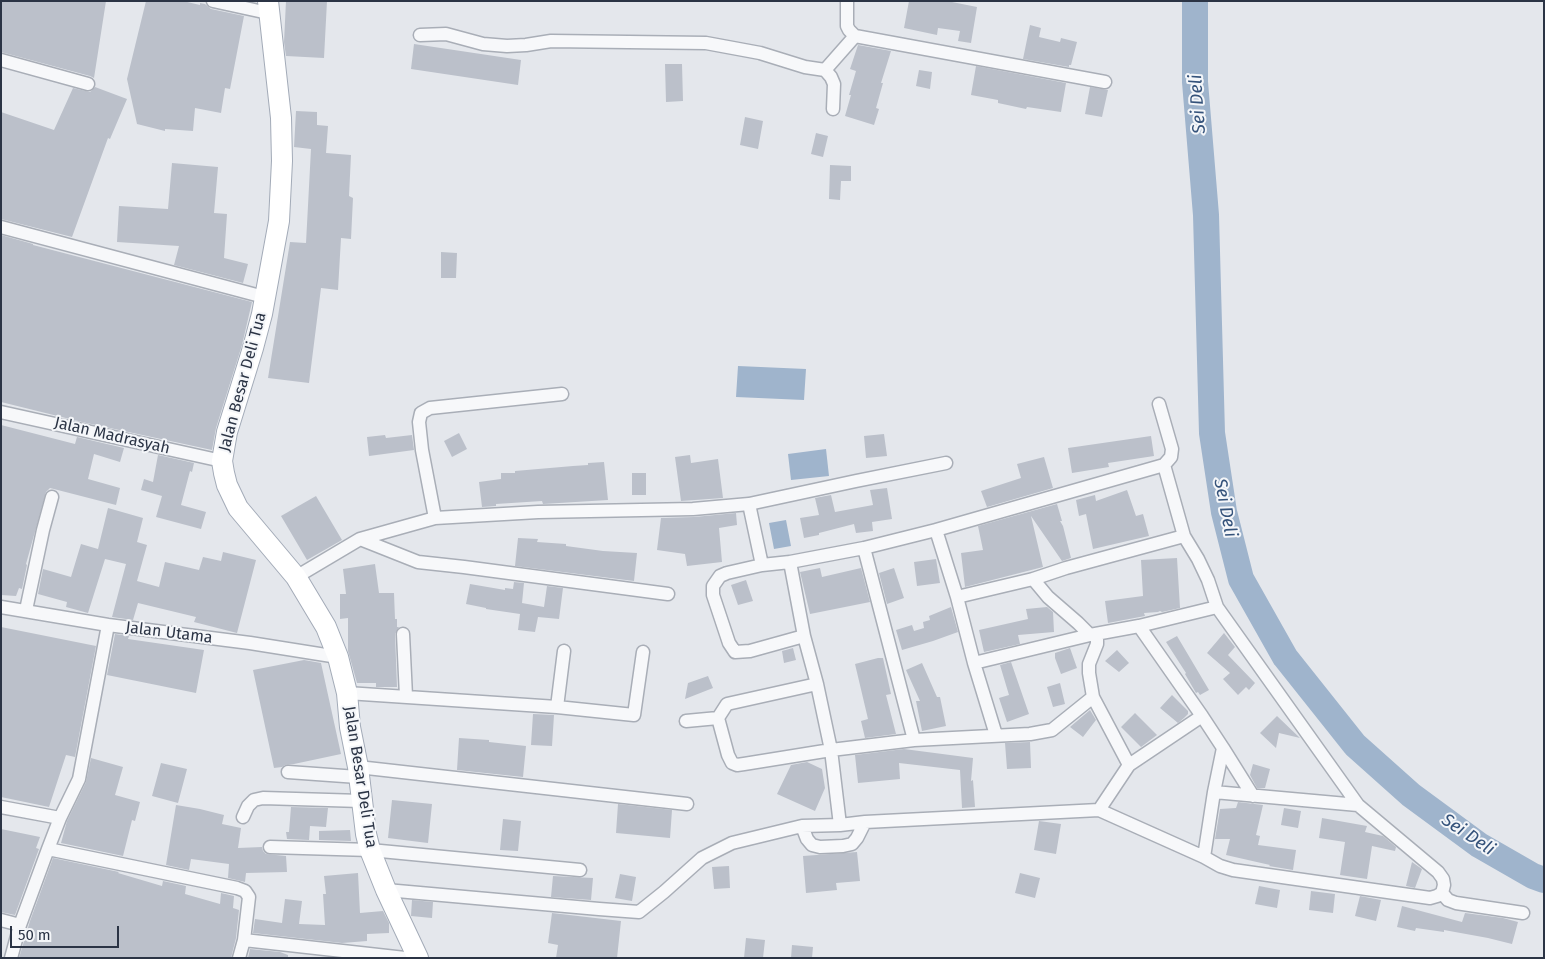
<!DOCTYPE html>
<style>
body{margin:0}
#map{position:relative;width:1545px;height:959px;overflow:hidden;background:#e4e7ec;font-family:"Fira Sans",sans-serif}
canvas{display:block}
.frame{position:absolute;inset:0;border:2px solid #2b3445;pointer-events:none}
.scale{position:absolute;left:10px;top:926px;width:109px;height:22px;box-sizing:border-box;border:2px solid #2b3445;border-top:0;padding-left:6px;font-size:15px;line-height:18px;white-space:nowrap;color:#2b3445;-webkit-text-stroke:4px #f4f6f9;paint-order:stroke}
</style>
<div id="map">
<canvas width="1545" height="959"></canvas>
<div class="frame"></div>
<div class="scale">50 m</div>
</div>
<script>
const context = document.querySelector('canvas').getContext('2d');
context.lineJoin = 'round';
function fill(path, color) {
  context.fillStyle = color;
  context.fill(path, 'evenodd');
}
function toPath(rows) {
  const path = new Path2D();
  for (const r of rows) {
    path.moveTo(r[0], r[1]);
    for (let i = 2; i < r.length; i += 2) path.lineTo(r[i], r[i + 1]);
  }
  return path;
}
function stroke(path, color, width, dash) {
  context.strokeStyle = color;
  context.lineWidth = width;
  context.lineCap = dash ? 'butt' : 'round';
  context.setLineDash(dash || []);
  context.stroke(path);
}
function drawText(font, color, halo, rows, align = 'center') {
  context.font = font + ' "Fira Sans",sans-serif';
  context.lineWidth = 4;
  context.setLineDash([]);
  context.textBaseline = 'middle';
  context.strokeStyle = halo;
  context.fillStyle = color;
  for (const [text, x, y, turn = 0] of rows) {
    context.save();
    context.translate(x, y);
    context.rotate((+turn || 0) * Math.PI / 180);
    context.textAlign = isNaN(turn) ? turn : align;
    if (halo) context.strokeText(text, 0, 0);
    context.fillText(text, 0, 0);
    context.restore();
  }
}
const water = toPath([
 [738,366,806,369,804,400,736,397],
 [826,449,829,476,791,480,788,454],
 [786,520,791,546,774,549,769,523]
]);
const river = toPath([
 [1195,1,1195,82,1206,215,1212,433,1224,512,1241,579,1285,657,1355,745,1411,795,1479,845,1533,876,1544,880]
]);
const building = toPath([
 [1,1,106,1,94,78,90,76,1,52],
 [146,1,183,1,200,5,200,3,205,4,211,9,244,16,230,89,225,88,221,113,195,108,193,131,165,129,165,131,137,124,127,79],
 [286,1,327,1,324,58,286,56,284,42],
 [909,1,947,1,977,7,971,43,958,41,960,31,938,28,937,35,904,28],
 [1030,25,1041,28,1039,37,1060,42,1061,38,1077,42,1071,65,1069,65,1069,67,1023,59],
 [414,44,521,60,518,85,411,69],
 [858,45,891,51,881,83,883,83,876,108,879,109,874,125,845,116,851,95,849,95,856,71,850,69],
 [665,64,682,64,683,101,666,102],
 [976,66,1066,83,1061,112,1027,107,1026,109,998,103,998,100,971,95],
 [919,70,932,72,930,89,916,86],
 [95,87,127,99,110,139,108,138,72,237,1,219,1,112,54,130,73,88,90,92],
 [1090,87,1108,90,1102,117,1085,114],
 [296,111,317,112,317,125,328,126,326,153,351,155,349,196,353,198,351,239,341,238,338,290,321,288,309,383,268,378,290,242,306,243,311,149,294,147],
 [745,117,763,121,758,149,740,145],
 [816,133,828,136,823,157,811,154],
 [172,163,218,167,214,213,227,214,224,258,248,264,243,283,174,265,179,246,117,242,119,206,168,209],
 [830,165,851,166,851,181,841,181,840,200,829,199],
 [1,235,33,244,33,245,252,302,242,345,216,428,212,450,82,422,1,402],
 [441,252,457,253,456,278,441,278],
 [1,425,75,444,77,437,124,448,120,462,94,454,88,479,120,488,116,505,50,488,46,492,26,564,27,565,22,589,19,588,16,596,1,595],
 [459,433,467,449,452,457,444,441],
 [884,434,887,456,866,458,864,436],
 [385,435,386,438,412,435,414,450,369,456,367,437],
 [1151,436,1154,456,1108,463,1109,467,1072,473,1068,448],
 [158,455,194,463,192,472,190,471,181,505,206,512,201,529,156,517,162,496,141,490,144,479,153,482],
 [690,455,691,463,718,459,723,498,681,501,675,457],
 [1044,457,1053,488,987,507,981,491,1021,478,1017,464],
 [604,462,608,500,543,504,542,501,496,504,496,506,482,507,479,482,501,479,501,473,515,473,515,471,573,466,588,465,588,463],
 [632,473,646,473,646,495,632,495],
 [887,488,892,519,872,522,873,531,856,533,854,524,819,533,819,535,804,538,800,518,819,515,815,498,831,495,835,512,873,505,870,490],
 [1127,490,1136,516,1143,514,1149,536,1093,549,1086,514,1079,516,1076,500,1095,495,1096,501],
 [316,496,342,540,307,560,281,516],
 [1057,504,1062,521,1060,521,1063,526,1071,558,1062,561,1031,516,1043,567,965,587,961,553,983,550,978,526],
 [108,508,143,518,137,542,147,545,137,581,159,587,165,562,199,570,203,557,221,561,223,552,256,560,237,633,194,622,196,617,138,603,133,620,112,617,126,564,105,559,88,613,66,607,67,602,38,594,43,569,71,577,81,544,98,549],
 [736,513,737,525,719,528,722,562,687,566,685,554,657,550,661,518,694,517],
 [518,538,538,539,537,542,566,544,566,546,603,551,637,553,634,581,515,566],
 [1177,558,1180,608,1162,612,1160,611,1158,612,1144,613,1145,616,1108,623,1105,601,1143,596,1141,560],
 [936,559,940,583,917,586,914,562],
 [375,564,379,593,394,593,395,619,397,619,397,627,399,627,395,634,397,687,376,687,376,683,357,683,348,651,348,618,340,619,340,594,346,594,343,569],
 [820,568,822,577,861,568,870,602,810,614,800,572],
 [894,568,904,598,887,604,879,573],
 [746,580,753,601,738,605,731,585],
 [514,582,524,583,522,603,544,607,547,586,563,588,559,619,538,617,535,632,518,630,520,614,486,609,486,608,466,604,470,584,505,590,505,588,513,589],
 [951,607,958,632,933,641,902,650,896,630,912,625,914,631,924,628,923,622,930,620,929,616],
 [1047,607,1053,612,1054,632,1018,635,1020,644,984,652,979,630,1028,619,1026,609],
 [1,627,96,646,75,757,66,755,49,807,1,797],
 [1224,633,1235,647,1228,655,1255,683,1249,690,1246,687,1238,695,1223,679,1230,673,1207,653],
 [115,634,129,636,128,639,204,650,196,693,107,675],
 [1177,636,1209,690,1200,695,1198,692,1196,693,1185,674,1186,673,1166,642],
 [793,648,796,660,784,663,782,651],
 [1070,648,1077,668,1061,674,1055,658,1055,653],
 [1117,650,1129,663,1119,672,1105,661],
 [878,658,883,658,891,694,886,695,896,734,865,738,861,721,868,719,855,664],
 [304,660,321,663,341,754,294,764,285,765,282,767,274,768,253,670],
 [1011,662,1029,714,1007,722,999,698,1009,695,1000,665],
 [922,663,937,697,940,697,946,726,922,731,916,701,920,701,906,670],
 [708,676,713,688,685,699,688,683],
 [1060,683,1065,704,1053,707,1047,687],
 [1172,695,1188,711,1188,714,1184,718,1178,723,1160,708],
 [1090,710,1096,720,1083,737,1070,727],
 [1135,713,1157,735,1141,747,1121,727],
 [533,714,554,715,552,746,531,745],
 [1277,716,1300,738,1279,733,1276,748,1260,733],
 [459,738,489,740,489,742,526,746,523,777,457,770],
 [1030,742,1031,768,1007,769,1005,743],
 [904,749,973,758,971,781,973,780,975,807,962,808,960,770,899,763,900,779,858,783,855,755],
 [91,758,123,767,115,795,140,802,135,821,132,820,123,856,61,843,67,821,86,782],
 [807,762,822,769,825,788,815,811,777,794,791,765],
 [161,763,187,769,178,803,152,796],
 [1253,764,1270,769,1265,788,1257,788,1250,775],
 [392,800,432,804,428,843,388,838],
 [1238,802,1263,805,1256,835,1260,836,1258,845,1296,850,1293,870,1269,866,1270,865,1226,855,1230,839,1215,839,1220,809,1236,808],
 [618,804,672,810,670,838,616,833],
 [176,805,200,809,224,815,222,824,241,828,238,848,262,847,263,851,266,854,286,856,287,872,246,873,245,882,228,878,229,864,191,859,189,870,166,865],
 [291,807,328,808,326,827,310,826,309,840,287,839,286,832,289,832],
 [1284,808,1301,811,1298,828,1281,825],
 [1322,818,1367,826,1365,832,1383,836,1396,847,1395,851,1372,846,1367,879,1340,875,1345,842,1319,838],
 [503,819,521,821,518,851,500,850],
 [1039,821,1061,824,1056,854,1034,850],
 [1,829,40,837,36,848,39,849,15,915,1,912],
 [350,830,351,841,319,840,319,831],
 [857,852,860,881,836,883,837,890,806,893,803,856],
 [53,858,119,872,118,873,162,886,163,881,186,886,185,894,220,904,221,893,234,896,233,908,239,910,236,938,231,958,19,958,30,921],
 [1412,862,1422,869,1415,888,1406,886],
 [729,866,730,888,714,889,712,867],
 [358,873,360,913,383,911,389,923,389,933,367,934,367,941,342,943,253,933,255,919,282,923,285,899,302,901,299,924,325,925,323,894,326,894,324,876],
 [1020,873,1040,878,1035,898,1015,893],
 [620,874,636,877,632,901,615,898],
 [553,876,593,878,591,900,551,897],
 [1259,886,1280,890,1277,908,1255,904],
 [1311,891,1335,894,1333,913,1309,910],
 [1360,896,1381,900,1376,921,1355,916],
 [412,900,433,902,432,918,411,916],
 [1402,906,1462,922,1465,913,1503,918,1518,922,1512,944,1488,938,1444,930,1444,932,1416,928,1415,931,1397,927],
 [552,913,621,921,617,958,556,958,558,945,548,943],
 [746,938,765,940,763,958,744,958],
 [792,945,813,947,812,958,791,958],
 [250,949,280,952,288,955,288,958,248,958]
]);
const street = toPath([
 [213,1,268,13],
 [847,1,847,26,849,30,855,36,1105,82],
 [420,35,446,34,483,44,507,46,526,45,551,41,706,43,760,53,805,67,825,70,855,36],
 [1,60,88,84],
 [825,70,831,77,834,84,833,109],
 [1,227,264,297],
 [1,412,222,461],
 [1164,465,1184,536,1198,559,1208,580,1217,607,1139,626,1202,716,1223,748,1214,792,1204,857],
 [749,504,762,565],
 [435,518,422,450,419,422,421,413,430,408,562,394],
 [936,530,1164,465,1171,457,1172,449,1159,404],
 [360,539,418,562,464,567,668,594],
 [864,548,914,740],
 [790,562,762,565,727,573,720,576,713,586,713,595,729,643,735,652,750,651,804,636],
 [296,577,360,539,435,518,538,512,693,509,749,504,856,481,946,463],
 [1033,579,1048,597,1078,623,1090,635],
 [957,597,1033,579,1066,568,1184,536],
 [1,607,108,625,250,643,338,657],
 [26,610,43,530,52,497],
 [403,634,406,696],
 [1097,634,1097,644,1089,664,1089,673,1093,697,1129,765],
 [974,663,1090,635,1139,626],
 [817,684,727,704,718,718,728,755,732,763,737,765,744,764,831,750,914,740,1030,734,1052,730,1093,697],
 [347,693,557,707,634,715,643,652],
 [557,707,564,651],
 [686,721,718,718],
 [1223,748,1253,796],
 [358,767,687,804],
 [288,772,358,777],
 [1214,792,1358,805],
 [1,807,60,818],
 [1099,810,1129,765,1202,716],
 [243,817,248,806,254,800,263,798,361,801],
 [840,825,831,750,817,684,804,636,790,562,864,548,936,530,957,597,974,663,996,735],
 [802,826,807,839,812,845,820,847,843,846,852,844,857,838,865,822],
 [270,847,370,850,580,870],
 [48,849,237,888,245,891,249,897,244,940,239,958],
 [386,890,599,909,639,912,664,892,702,858,732,843,802,826,840,825,865,822,1099,810,1204,857,1220,866,1233,870,1430,898,1437,896,1442,893,1444,885,1443,879,1438,872,1358,805,1217,607],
 [1442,893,1448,900,1456,903,1523,913],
 [1,920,20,925],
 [244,940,405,958],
 [11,958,20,925,48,849,60,818,79,779,108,625]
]);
const primary = toPath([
 [268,1,281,118,282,161,279,221,262,314,253,348,227,432,222,461,224,473,227,485,238,508,296,577,326,627,338,657,347,693,350,727,358,767,366,834,370,850,386,890,418,958]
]);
const streetNames = [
 ["Jalan Besar Deli Tua",243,382,-75],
 ["Jalan Madrasyah",112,436,13],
 ["Jalan Utama",169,633,7],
 ["Jalan Besar Deli Tua",360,777,81]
];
const waterNames = [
 ["Sei Deli",1198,104,-94],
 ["Sei Deli",1225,508,79],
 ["Sei Deli",1468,835,34]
];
fill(water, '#9fb4cc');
stroke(river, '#9fb4cc', 26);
fill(building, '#bbc0ca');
stroke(street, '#a9aeb7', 15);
stroke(primary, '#a3abb8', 22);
stroke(street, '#f7f8fa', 12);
stroke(primary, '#fff', 20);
drawText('16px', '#2b3445', '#f4f6f9', streetNames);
drawText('italic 18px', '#34527a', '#f4f6f9', waterNames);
</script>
